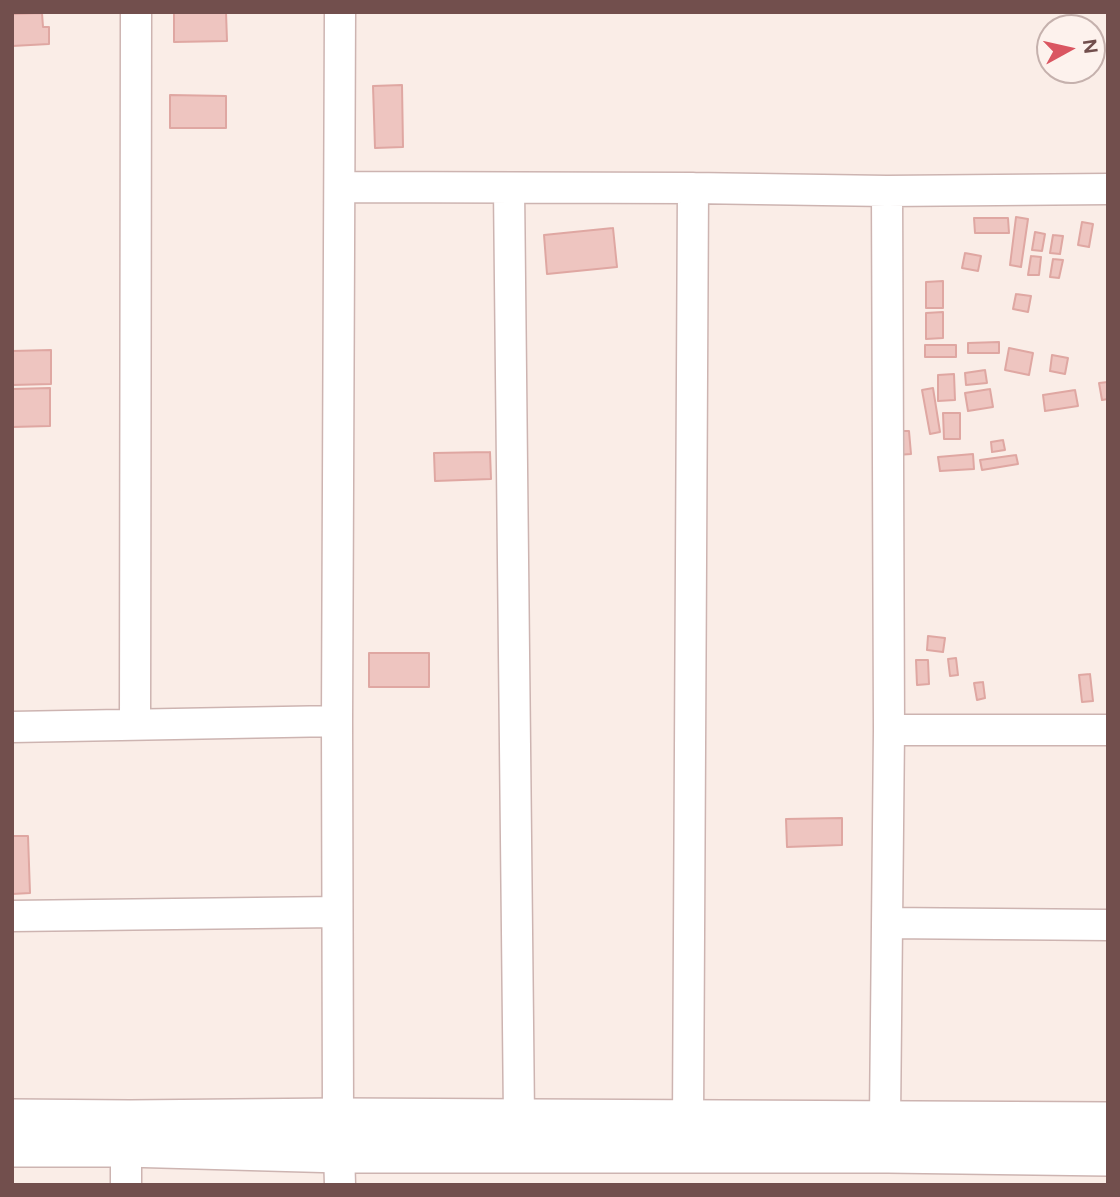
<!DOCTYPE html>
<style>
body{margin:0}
#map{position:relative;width:1120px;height:1197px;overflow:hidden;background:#faede7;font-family:Figtree,sans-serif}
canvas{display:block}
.frame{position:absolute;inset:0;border:14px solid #724f4d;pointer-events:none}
.north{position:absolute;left:1036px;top:14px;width:70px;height:70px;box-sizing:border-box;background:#fdf2ed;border:2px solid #c5b1ad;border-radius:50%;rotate:82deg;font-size:19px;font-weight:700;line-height:28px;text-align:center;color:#724f4d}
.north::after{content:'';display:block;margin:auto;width:24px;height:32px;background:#da5661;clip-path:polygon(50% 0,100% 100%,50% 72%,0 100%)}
</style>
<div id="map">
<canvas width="1120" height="1197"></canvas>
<div class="frame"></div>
<div class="north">N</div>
</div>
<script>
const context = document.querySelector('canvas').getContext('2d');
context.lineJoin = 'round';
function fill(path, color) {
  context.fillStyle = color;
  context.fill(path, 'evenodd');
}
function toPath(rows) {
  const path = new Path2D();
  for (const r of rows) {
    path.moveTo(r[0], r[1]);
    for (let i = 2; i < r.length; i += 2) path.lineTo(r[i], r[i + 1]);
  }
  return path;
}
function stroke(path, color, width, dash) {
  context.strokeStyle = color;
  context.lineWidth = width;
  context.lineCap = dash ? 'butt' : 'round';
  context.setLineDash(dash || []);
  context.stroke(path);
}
const building = toPath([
 [174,12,226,12,227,41,174,42,174,12],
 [42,13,43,27,49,27,49,44,12,46,12,14,42,13],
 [402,85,403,147,375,148,373,86,402,85],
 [170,95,226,96,226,128,170,128,170,95],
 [1016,217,1028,219,1021,267,1010,265,1016,217],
 [974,218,1008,218,1009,233,975,233,974,218],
 [1082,222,1093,224,1089,247,1078,245,1082,222],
 [613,228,617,267,547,274,544,235,613,228],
 [1035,232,1045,234,1042,251,1032,250,1035,232],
 [1053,235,1063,236,1060,254,1050,253,1053,235],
 [965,253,981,256,978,271,962,268,965,253],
 [1031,256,1041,257,1039,275,1028,275,1031,256],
 [1053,259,1063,260,1059,278,1050,277,1053,259],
 [943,281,943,308,926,308,926,282,943,281],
 [1016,294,1031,296,1028,312,1013,309,1016,294],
 [943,312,943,338,926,339,926,313,943,312],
 [999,342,999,353,968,353,968,343,999,342],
 [925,345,956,345,956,357,925,357,925,345],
 [1009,348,1033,353,1029,375,1005,370,1009,348],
 [51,350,51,384,12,385,12,351,51,350],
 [1052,355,1068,358,1065,374,1050,371,1052,355],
 [985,370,987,383,966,385,965,373,985,370],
 [954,374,955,400,938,401,938,375,954,374],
 [1108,382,1108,399,1102,400,1099,383,1108,382],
 [50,388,50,426,12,427,12,389,50,388],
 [933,388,940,432,930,434,922,390,933,388],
 [990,389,993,407,968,411,965,393,990,389],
 [1075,390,1078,406,1045,411,1043,395,1075,390],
 [943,413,960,413,960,439,944,439,943,413],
 [895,431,909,431,911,454,897,455,895,431],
 [1003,440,1005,450,992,452,991,442,1003,440],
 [490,452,491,479,435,481,434,453,490,452],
 [973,454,974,469,940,471,938,457,973,454],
 [1016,455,1018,464,982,470,980,460,1016,455],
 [928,636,945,638,943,652,927,650,928,636],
 [369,653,429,653,429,687,369,687,369,653],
 [956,658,958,675,950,676,948,659,956,658],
 [916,660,928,660,929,684,917,685,916,660],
 [1090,674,1093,701,1082,702,1079,675,1090,674],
 [983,682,985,698,977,700,974,683,983,682],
 [842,818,842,845,787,847,786,819,842,818],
 [12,836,28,836,30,893,12,894,12,836]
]);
const minor = toPath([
 [340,12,337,721,338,1117,340,1185],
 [340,187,693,188,887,191,1108,189],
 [509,188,519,1117],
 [887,191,889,730,885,1119,887,1143],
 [135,723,136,12],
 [12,727,337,721],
 [889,730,1108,730],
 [12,916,337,912],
 [887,923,1108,925],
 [688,1119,693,188],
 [126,1148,126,1185]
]);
const tertiary = toPath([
 [12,1118,130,1119,338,1117,1108,1121],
 [12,1148,126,1148,340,1154,888,1154,1108,1157]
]);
fill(building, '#eec5c0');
stroke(building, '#dfa7a2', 2);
stroke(minor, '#cdb4b1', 33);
stroke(tertiary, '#cdb4b1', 40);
stroke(minor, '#fff', 30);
stroke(tertiary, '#fff', 37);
</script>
